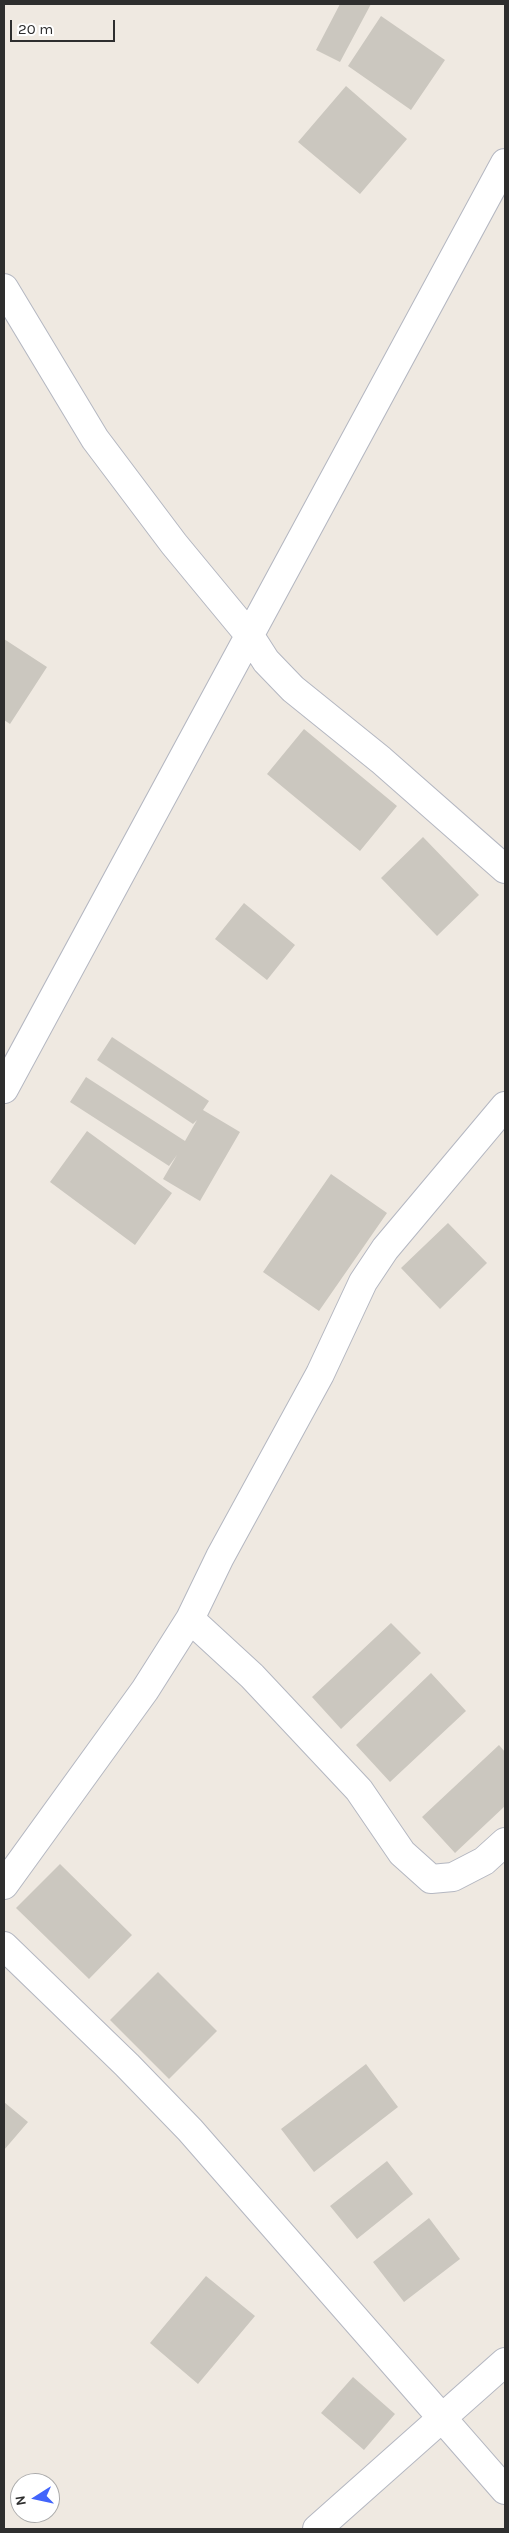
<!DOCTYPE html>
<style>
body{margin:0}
#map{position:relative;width:509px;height:2533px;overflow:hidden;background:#efe9e1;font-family:Karla,sans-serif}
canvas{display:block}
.frame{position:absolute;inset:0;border:5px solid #2e2e2e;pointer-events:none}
.north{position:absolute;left:10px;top:2473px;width:50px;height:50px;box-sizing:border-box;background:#fff;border:1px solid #ababab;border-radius:50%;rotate:260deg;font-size:14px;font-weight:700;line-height:20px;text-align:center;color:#2e2e2e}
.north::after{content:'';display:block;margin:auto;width:18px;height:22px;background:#4264fb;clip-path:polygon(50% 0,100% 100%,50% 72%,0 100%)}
.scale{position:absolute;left:10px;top:20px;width:105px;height:22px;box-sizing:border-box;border:2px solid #2e2e2e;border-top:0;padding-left:6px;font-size:15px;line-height:18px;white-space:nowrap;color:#2e2e2e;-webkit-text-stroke:4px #fff;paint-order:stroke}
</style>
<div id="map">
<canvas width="509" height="2533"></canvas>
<div class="frame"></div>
<div class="north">N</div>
<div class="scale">20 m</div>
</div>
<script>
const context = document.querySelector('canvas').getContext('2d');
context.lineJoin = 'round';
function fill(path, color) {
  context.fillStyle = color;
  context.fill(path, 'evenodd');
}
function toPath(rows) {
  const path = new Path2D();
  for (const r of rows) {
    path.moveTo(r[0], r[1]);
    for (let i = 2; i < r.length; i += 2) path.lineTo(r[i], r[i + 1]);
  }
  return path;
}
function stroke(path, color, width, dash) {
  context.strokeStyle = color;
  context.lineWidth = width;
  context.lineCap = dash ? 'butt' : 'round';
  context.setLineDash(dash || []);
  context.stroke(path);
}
const building = toPath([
 [340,4,371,4,340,62,316,50],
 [381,16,445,60,411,110,348,66],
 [346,86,407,139,360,194,298,142],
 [4,639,47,667,10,724,4,720],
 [304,729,397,806,360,851,267,774],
 [423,837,479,895,437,936,381,878],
 [244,903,295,945,267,980,215,939],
 [112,1037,209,1101,203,1110,240,1132,200,1201,163,1179,177,1155,169,1166,70,1102,86,1077,185,1141,197,1120,193,1124,97,1060],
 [87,1131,172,1193,135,1245,50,1182],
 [331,1174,387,1213,319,1311,263,1272],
 [448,1223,487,1263,440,1309,401,1268],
 [391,1623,421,1653,341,1729,312,1697],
 [431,1673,466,1711,390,1782,356,1745],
 [499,1745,505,1752,505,1806,455,1853,422,1817],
 [60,1864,132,1935,89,1979,16,1908],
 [158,1972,217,2031,169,2079,110,2020],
 [366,2064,398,2107,314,2172,281,2129],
 [4,2102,28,2122,4,2150],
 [387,2161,413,2194,357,2239,330,2206],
 [429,2218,460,2259,404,2302,373,2262],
 [206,2276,255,2316,198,2384,150,2343],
 [353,2377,395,2414,364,2450,321,2413]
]);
const minor = toPath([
 [4,288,95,439,174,544,250,636,266,661,293,689,381,760,505,869],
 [4,1089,505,163],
 [190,1619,252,1676,359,1790,402,1853,431,1879,453,1877,484,1861,505,1842],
 [4,1885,145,1690,190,1619,220,1557,320,1374,363,1282,385,1249,505,1106],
 [4,1946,127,2065,190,2130,505,2490],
 [317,2529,505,2362]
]);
fill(building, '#cbc7bf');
stroke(minor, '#b4b7c1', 30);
stroke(minor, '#fff', 28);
</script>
